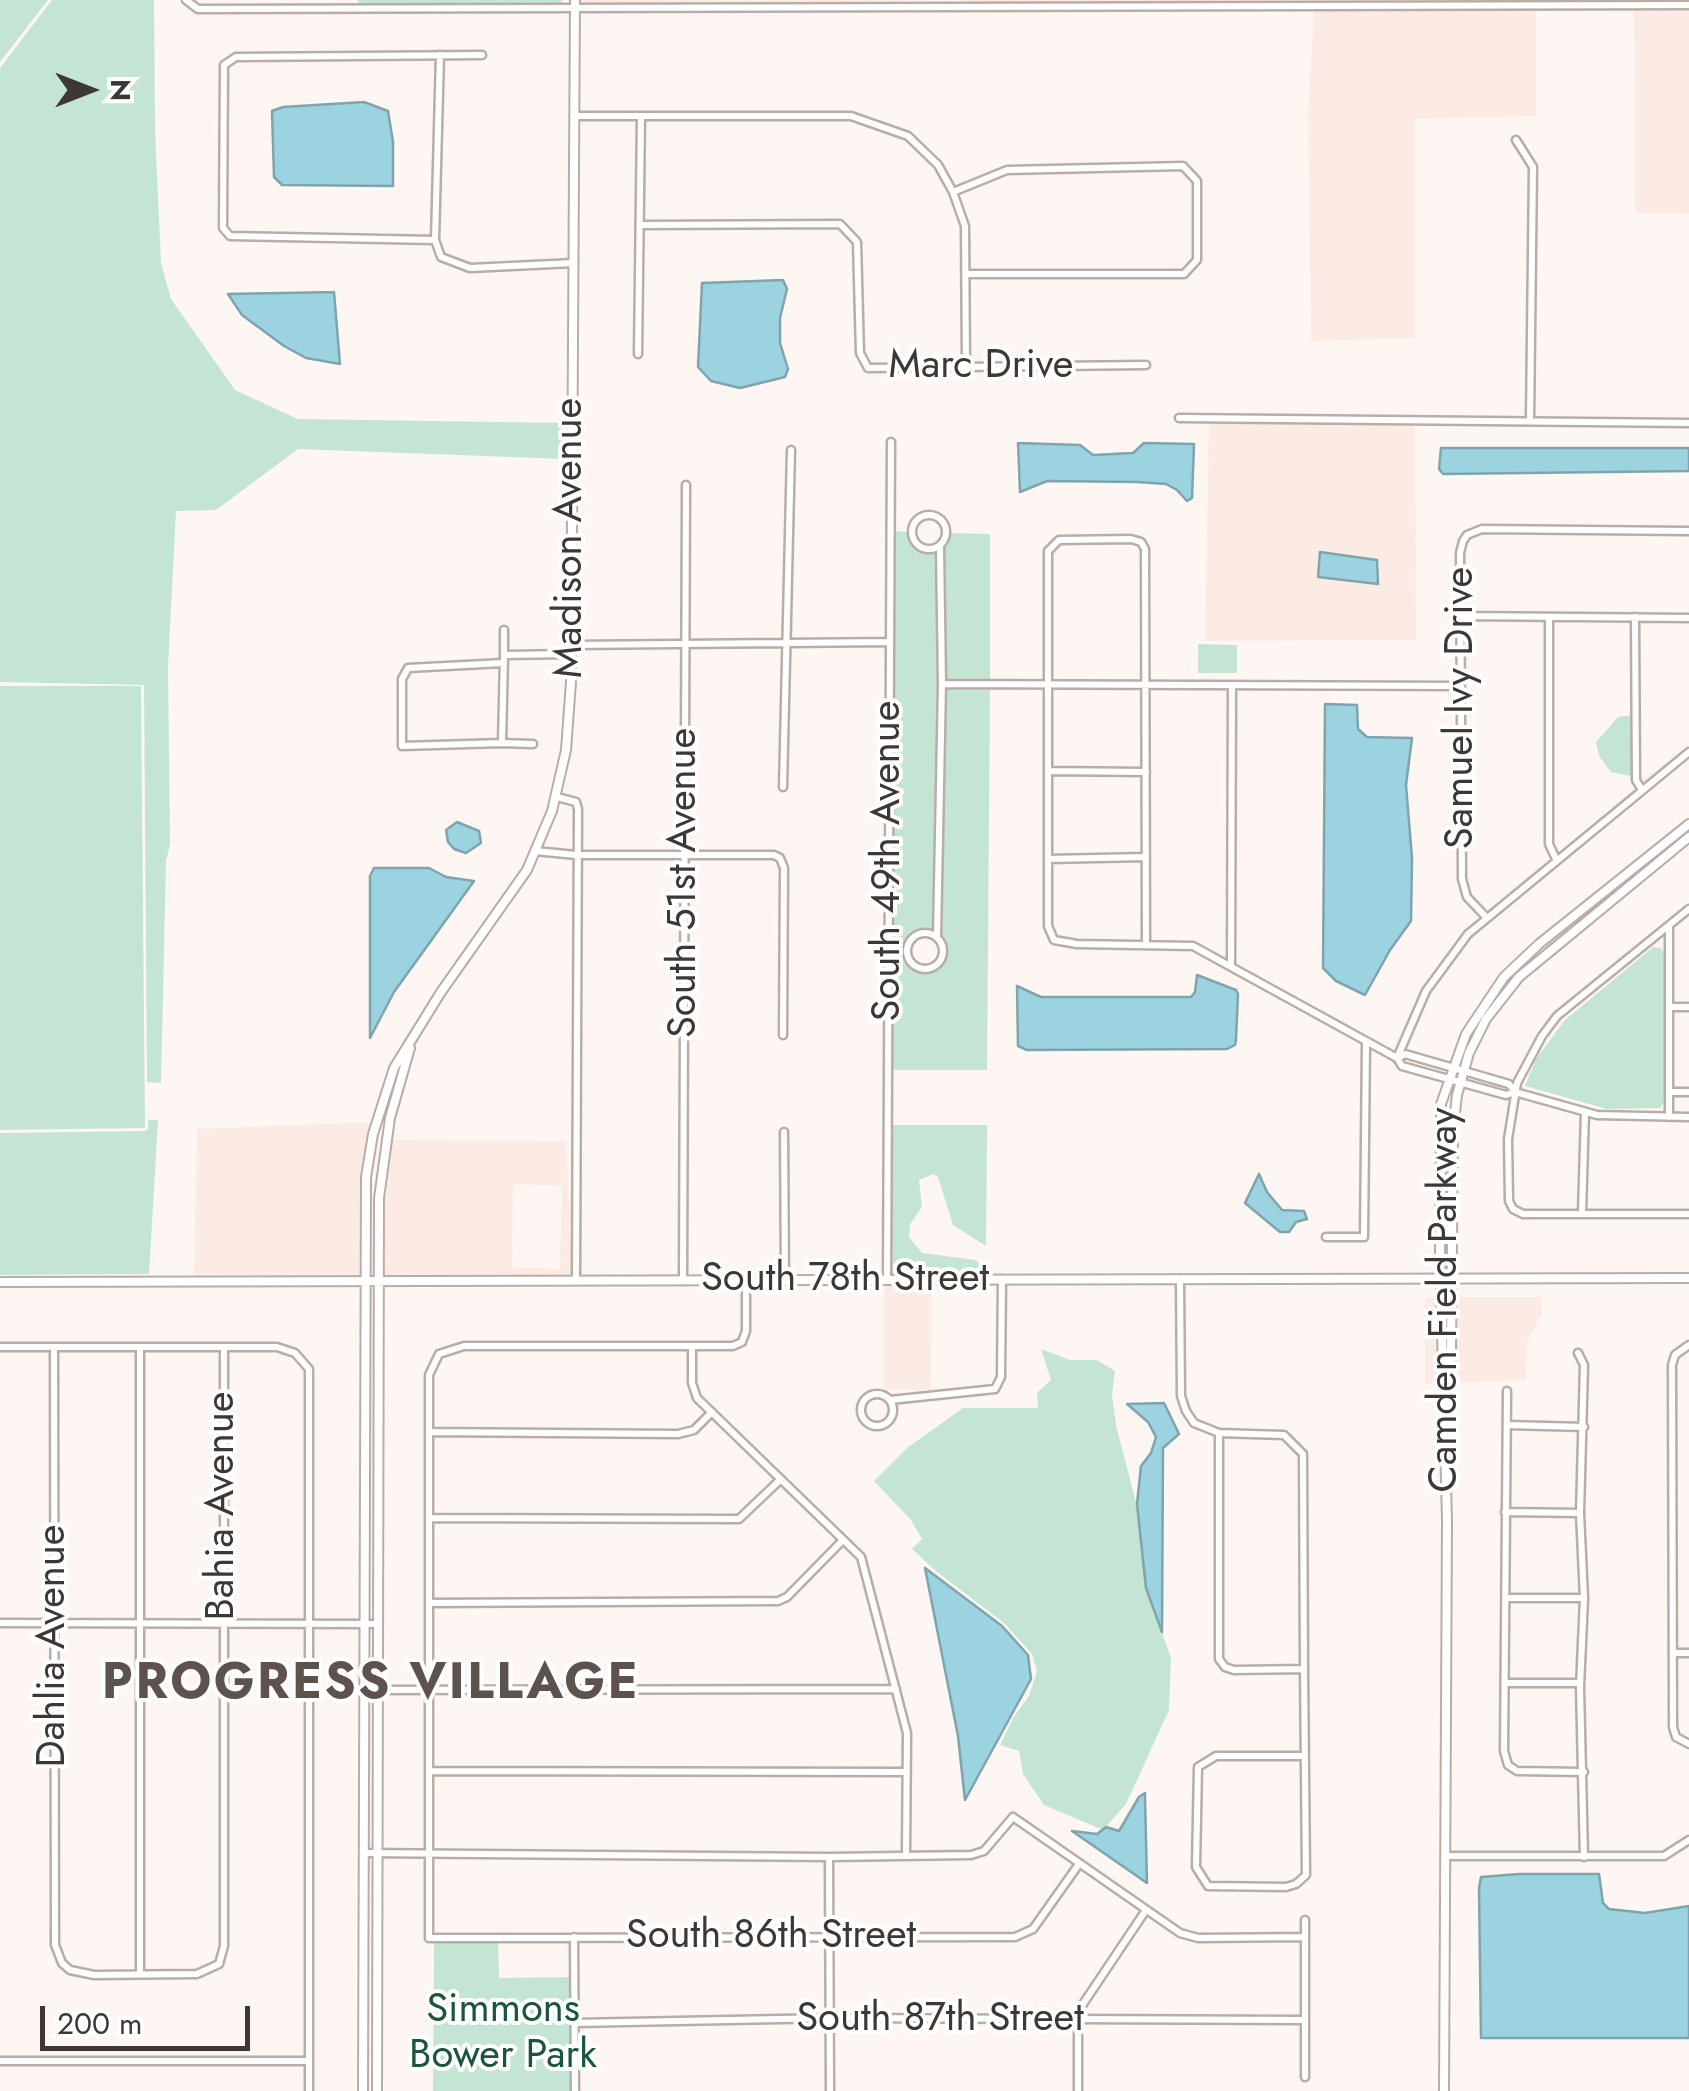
<!DOCTYPE html>
<style>
body{margin:0}
#map{position:relative;width:1689px;height:2091px;overflow:hidden;background:#fef6f3;font-family:Jost,sans-serif}
canvas{display:block}
.north{position:absolute;left:40px;top:40px;width:100px;height:100px;-webkit-text-stroke:8px #fff;paint-order:stroke;rotate:90deg;font-size:28px;font-weight:700;line-height:40px;text-align:center;color:#3d3836}
.north::after{content:'';display:block;margin:auto;width:35px;height:45px;background:#3d3836;clip-path:polygon(50% 0,100% 100%,50% 72%,0 100%)}
.scale{position:absolute;left:40px;top:2006px;width:210px;height:45px;box-sizing:border-box;border:5px solid #3d3836;border-top:0;padding-left:12px;font-size:30px;line-height:35px;white-space:nowrap;color:#3d3836;-webkit-text-stroke:8px #fff;paint-order:stroke}
</style>
<div id="map">
<canvas width="1689" height="2091"></canvas>
<div class="north">N</div>
<div class="scale">200 m</div>
</div>
<script>
const context = document.querySelector('canvas').getContext('2d');
context.lineJoin = 'round';
function fill(path, color) {
  context.fillStyle = color;
  context.fill(path, 'evenodd');
}
function toPath(rows) {
  const path = new Path2D();
  for (const r of rows) {
    if (r.length === 3) {
      path.moveTo(r[0] + r[2], r[1]);
      path.arc(r[0], r[1], r[2], 0, 2 * Math.PI);
      continue;
    }
    path.moveTo(r[0], r[1]);
    for (let i = 2; i < r.length; i += 2) path.lineTo(r[i], r[i + 1]);
  }
  return path;
}
function stroke(path, color, width, dash) {
  context.strokeStyle = color;
  context.lineWidth = width;
  context.lineCap = dash ? 'butt' : 'round';
  context.setLineDash(dash || []);
  context.stroke(path);
}
function drawText(font, color, halo, rows, align = 'center') {
  context.font = font + ' Jost,sans-serif';
  context.lineWidth = 8;
  context.setLineDash([]);
  context.textBaseline = 'middle';
  context.strokeStyle = halo;
  context.fillStyle = color;
  for (const [text, x, y, turn = 0] of rows) {
    context.save();
    context.translate(x, y);
    context.rotate((+turn || 0) * Math.PI / 180);
    context.textAlign = isNaN(turn) ? turn : align;
    if (halo) context.strokeText(text, 0, 0);
    context.fillText(text, 0, 0);
    context.restore();
  }
}
const built = toPath([
 [579,0,949,0,579,3],
 [967,0,1535,0,1536,1,967,2],
 [1314,9,1536,9,1536,116,1415,119,1415,338,1311,341,1308,114],
 [1634,10,1689,11,1689,214,1635,213],
 [1209,422,1405,423,1415,428,1416,640,1205,641],
 [372,1122,362,1177,361,1278,194,1274,197,1129],
 [390,1140,566,1141,572,1277,383,1278,383,1198],
 [513,1184,562,1186,560,1269,512,1267],
 [932,1283,931,1390,884,1389,884,1284],
 [1437,1297,1440,1384,1425,1384,1425,1298],
 [1457,1297,1541,1297,1542,1313,1527,1341,1526,1380,1456,1383]
]);
const green = toPath([
 [0,0,48,0,0,62],
 [52,0,154,0,155,130,161,263,171,299,235,390,298,419,564,423,565,459,298,449,216,510,176,511,168,666,170,844,166,861,161,1083,147,1082,144,685,0,682,0,68],
 [358,0,562,0,561,3,358,4],
 [895,531,908,532,910,542,920,552,936,552,938,684,933,931,912,934,903,951,907,964,919,972,935,970,944,961,946,953,941,935,946,687,990,688,987,1070,892,1070],
 [950,533,990,534,990,681,946,680,944,548],
 [1198,644,1237,645,1237,673,1198,673],
 [0,686,141,686,145,1128,0,1130],
 [1632,715,1632,774,1630,776,1611,772,1599,756,1596,742,1618,717],
 [1653,947,1661,948,1664,953,1664,1102,1660,1108,1607,1109,1525,1086,1536,1059,1565,1020],
 [148,1120,158,1120,149,1274,0,1275,0,1133,145,1131,148,1129],
 [892,1125,987,1125,986,1246,953,1225,938,1177,933,1174,919,1180,922,1207,910,1224,909,1237,922,1253,976,1260,982,1267,983,1276,891,1277],
 [1041,1349,1070,1360,1097,1360,1115,1371,1112,1394,1116,1425,1141,1522,1146,1589,1171,1658,1169,1710,1126,1804,1103,1830,1044,1805,1023,1774,1019,1751,1000,1745,1013,1718,1029,1696,1037,1671,1032,1654,1004,1623,937,1572,912,1549,922,1539,911,1520,874,1481,907,1448,963,1408,1038,1408,1037,1393,1051,1380],
 [498,1941,499,1978,572,1977,572,2091,433,2091,434,1942]
]);
const water = toPath([
 [364,102,388,111,393,142,393,186,282,185,274,177,272,111,283,107,364,102],
 [783,280,787,289,780,318,780,343,788,369,785,377,740,388,711,381,698,367,702,283,783,280],
 [334,292,340,364,306,358,284,346,242,315,228,294,334,292],
 [1018,443,1080,445,1093,455,1133,453,1144,443,1194,444,1192,498,1187,501,1177,490,1166,484,1138,482,1047,481,1020,492,1018,443],
 [1441,448,1689,448,1689,471,1443,474,1439,469,1441,448],
 [1320,552,1377,560,1378,584,1318,577,1320,552],
 [1325,704,1357,705,1358,729,1367,737,1412,738,1406,785,1412,858,1411,921,1390,950,1365,995,1336,981,1323,968,1325,704],
 [457,822,479,831,481,843,466,853,454,849,448,842,446,830,457,822],
 [374,868,429,868,446,877,474,881,394,992,370,1038,370,876,374,868],
 [1197,975,1236,990,1238,994,1236,1039,1235,1045,1227,1049,1027,1050,1018,1046,1017,986,1041,997,1191,997,1195,992,1197,975],
 [1259,1174,1267,1192,1282,1210,1304,1211,1307,1219,1296,1222,1289,1232,1280,1232,1245,1203,1259,1174],
 [1164,1403,1179,1434,1163,1448,1162,1632,1146,1588,1137,1504,1141,1466,1151,1453,1156,1437,1148,1422,1127,1404,1164,1403],
 [925,1568,1002,1626,1028,1655,1031,1679,965,1800,958,1736,925,1568],
 [1145,1793,1145,1798,1147,1883,1072,1831,1097,1834,1106,1827,1119,1831,1139,1797,1145,1793],
 [1519,1874,1599,1874,1603,1903,1609,1909,1645,1913,1689,1906,1689,2038,1481,2038,1479,1888,1481,1877,1519,1874]
]);
const street = toPath([
 [186,0,198,9,1689,5],
 [440,55,435,240,441,257,470,268,574,263],
 [574,116,851,116,908,136,938,165,953,192,965,226,966,368],
 [1516,140,1533,167,1530,420],
 [953,192,1007,170,1183,166,1197,181,1197,260,1184,274,967,274],
 [642,225,840,224,857,242,860,353,868,368,1146,365],
 [435,240,230,236,223,228,224,65,236,57,482,55],
 [638,354,641,116],
 [1179,418,1689,423],
 [929,532,17],
 [940,546,942,684,1461,686],
 [1461,616,1689,618],
 [1549,617,1549,844,1556,859],
 [1635,617,1636,780,1642,790],
 [571,645,890,642],
 [504,655,504,630],
 [503,663,408,668,402,679,402,746,502,743,504,655,571,654],
 [502,743,533,744],
 [1048,771,1146,772],
 [783,787,791,450],
 [557,797,576,802,578,809,576,1280],
 [535,851,576,855,774,855,780,858,784,868,783,1035],
 [1048,859,1146,857],
 [1689,909,1557,1016,1542,1036,1517,1083,1508,1139,1509,1201,1513,1209,1523,1214,1689,1214],
 [1486,917,1467,897,1462,879,1460,553,1463,541,1467,535,1482,529,1689,531],
 [1669,927,1669,1117],
 [925,951,18],
 [937,936,942,684],
 [1146,944,1145,549,1141,542,1131,539,1059,540,1048,551,1048,926,1054,940,1077,944,1193,946,1397,1058,1402,1066,1506,1095,1515,1092],
 [1231,966,1232,685],
 [1669,1007,1689,1007],
 [1397,1058,1426,991,1468,934,1689,752],
 [1398,1058,1405,1054,1509,1084,1515,1092,1597,1115,1689,1117],
 [1669,1092,1689,1092],
 [784,1132,785,1281],
 [1582,1213,1585,1112],
 [1326,1237,1364,1237,1366,1042],
 [1180,1279,1181,1396,1186,1411,1194,1423,1219,1433,1284,1435,1303,1454,1304,1669,1234,1670,1225,1667,1219,1659,1219,1433],
 [887,1280,891,442],
 [683,1281,686,485],
 [746,1281,746,1331,742,1342,733,1346,464,1346,439,1354,429,1375,429,1938,1015,1937,1033,1929,1079,1864],
 [1689,1345,1675,1355,1672,1365,1673,1727,1676,1737,1689,1744],
 [0,1347,277,1347,295,1353,309,1369,309,2091],
 [692,1347,692,1383,697,1398,861,1557,907,1733,906,1855],
 [54,1348,55,1945,62,1963,70,1970,94,1975,197,1974,219,1964,224,1946,224,1347],
 [1578,1353,1584,1365,1580,1513,1584,1598,1580,1687,1584,1857],
 [1507,1391,1504,1751,1508,1765,1517,1771,1584,1772],
 [877,1410,16],
 [890,1400,995,1389,1001,1377,1002,1279],
 [1507,1425,1584,1427],
 [429,1432,678,1434,694,1430,712,1412],
 [1505,1512,1580,1513],
 [429,1518,739,1519,781,1479],
 [1508,1598,1584,1598],
 [429,1603,778,1601,787,1597,843,1540],
 [0,1623,378,1624],
 [1673,1653,1689,1653],
 [1304,1669,1306,1875,1296,1884,1286,1887,1208,1886,1196,1867,1198,1767,1216,1756,1304,1756],
 [1506,1683,1580,1683],
 [364,1690,896,1689],
 [429,1771,907,1772],
 [364,1853,829,1857,971,1855,984,1851,1013,1817,1180,1933,1198,1938,1305,1937],
 [1445,1856,1664,1856,1689,1840],
 [829,1857,830,2091],
 [1305,1920,1305,2077],
 [574,1937,575,2091],
 [140,1974,140,1347],
 [575,2023,831,2018,1305,2020],
 [0,2061,309,2061],
 [1078,2091,1078,2018,1083,2004,1146,1910]
]);
const secondary = toPath([
 [0,1282,1689,1278],
 [1450,1460,1453,1130,1457,1095,1469,1053,1486,1019,1519,977,1689,837],
 [363,2091,366,1177,373,1134,394,1068,441,992,527,870,552,811,566,750,571,682,575,0],
 [377,2091,379,1198,390,1118,410,1048],
 [1444,2091,1447,1520,1440,1257,1441,1104,1466,1034,1504,977,1539,944,1689,824]
]);
const streetNames = [
 ["Marc Drive",981,367],
 ["Madison Avenue",571,538,-90],
 ["Samuel Ivy Drive",1462,708,-90],
 ["South 49th Avenue",889,861,-90],
 ["South 51st Avenue",685,883,-90],
 ["South 78th Street",845,1280],
 ["Camden Field Parkway",1446,1300,-90],
 ["Bahia Avenue",223,1506,-90],
 ["Dahlia Avenue",54,1646,-90],
 ["South 86th Street",771,1937],
 ["South 87th Street",940,2020]
];
const parkNames = [
 ["Simmons",503,2011],
 ["Bower Park",503,2057]
];
const districtNames = [
 ["PROGRESS VILLAGE",371,1686]
];
fill(built, '#fcebe4');
fill(green, '#c4e5d4');
fill(water, '#9bd3e0');
stroke(water, '#7fa4ad', 2.5);
stroke(street, '#b9ada8', 11);
stroke(secondary, '#b9ada8', 12);
stroke(street, '#fff', 6);
stroke(secondary, '#fff', 8);
drawText('40px', '#3d3836', '#fff', streetNames);
drawText('40px', '#1b553d', '#fff', parkNames);
context.letterSpacing = '2.5px';
drawText('bold 50px', '#5d524e', '#fff', districtNames);
context.letterSpacing = '0px';
</script>
